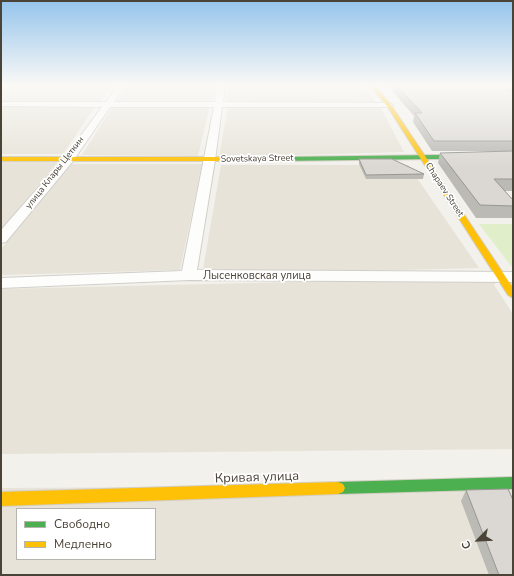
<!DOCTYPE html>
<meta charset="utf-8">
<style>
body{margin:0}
#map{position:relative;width:514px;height:576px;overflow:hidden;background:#f3f1ec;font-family:"Nunito Sans",sans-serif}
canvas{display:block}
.frame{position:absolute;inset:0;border:2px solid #4a4337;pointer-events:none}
.legend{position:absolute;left:16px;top:508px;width:140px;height:52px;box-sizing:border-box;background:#fff;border:1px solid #b7b4af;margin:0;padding:5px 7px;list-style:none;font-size:12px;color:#4a4337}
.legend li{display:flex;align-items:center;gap:8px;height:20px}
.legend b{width:20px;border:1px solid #b7b4af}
.north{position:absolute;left:458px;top:520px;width:40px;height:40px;-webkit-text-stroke:3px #fff;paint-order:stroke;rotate:246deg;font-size:11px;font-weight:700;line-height:16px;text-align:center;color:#4a4337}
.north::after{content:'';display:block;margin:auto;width:14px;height:18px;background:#4a4337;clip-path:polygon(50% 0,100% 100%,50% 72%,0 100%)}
</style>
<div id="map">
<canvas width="514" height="576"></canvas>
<div class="frame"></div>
<ul class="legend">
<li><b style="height:5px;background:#4caf50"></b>Свободно</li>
<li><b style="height:5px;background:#ffc107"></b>Медленно</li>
</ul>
<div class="north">С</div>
</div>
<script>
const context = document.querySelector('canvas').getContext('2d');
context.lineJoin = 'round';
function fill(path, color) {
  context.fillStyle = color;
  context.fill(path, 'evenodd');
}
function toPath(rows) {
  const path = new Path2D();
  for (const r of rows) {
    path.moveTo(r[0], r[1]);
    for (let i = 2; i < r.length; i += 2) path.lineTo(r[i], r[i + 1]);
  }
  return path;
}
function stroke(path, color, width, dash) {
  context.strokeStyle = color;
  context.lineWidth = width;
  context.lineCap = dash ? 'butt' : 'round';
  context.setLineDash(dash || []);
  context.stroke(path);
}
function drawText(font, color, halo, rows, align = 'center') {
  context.font = font + ' "Nunito Sans",sans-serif';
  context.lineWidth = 3.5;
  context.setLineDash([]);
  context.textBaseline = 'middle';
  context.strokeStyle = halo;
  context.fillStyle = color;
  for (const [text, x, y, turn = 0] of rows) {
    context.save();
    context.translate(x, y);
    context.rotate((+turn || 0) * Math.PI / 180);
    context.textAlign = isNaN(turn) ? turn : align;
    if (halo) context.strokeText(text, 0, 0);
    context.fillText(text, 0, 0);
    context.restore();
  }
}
const residential = toPath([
 [5,86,113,86,99,102,1,102,1,89],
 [128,86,215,86,213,100,117,101],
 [228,86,363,86,376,102,226,102],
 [113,106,210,106,198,156,82,155],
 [1,107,95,107,63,154,1,154],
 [228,107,381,108,404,152,219,157],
 [1,162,58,162,1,229],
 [72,164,202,164,180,270,1,275,1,249],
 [221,165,408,165,479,268,202,275],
 [500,277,494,285,513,314,513,449,1,454,1,289],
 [513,485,513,575,1,575,1,488],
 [17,509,155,509,155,559,17,559]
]);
const green = toPath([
 [479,224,513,224,513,266,511,266]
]);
const street = toPath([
 [117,86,124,86,114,102,215,102,217,86,225,86,223,102,389,103,393,105,389,107,222,107,215,160,197,270,513,272,513,282,189,280,1,288,1,278,182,271,214,107,110,107,73,161,6,242,1,243,1,230,65,157,102,107,1,106,1,102,106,102,117,86]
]);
const fast = toPath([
 [513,154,513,158,278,161,275,159,278,157,513,154],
 [513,477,513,489,338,494,333,492,331,488,333,484,338,482,513,477]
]);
const slow = toPath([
 [370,86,375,86,391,105,513,288,513,298,508,295,387,106,370,86],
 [1,157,278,157,281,159,278,161,1,161,1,157],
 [338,482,343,484,345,488,343,492,338,494,1,506,1,492,338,482]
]);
const wall = toPath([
 [388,86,503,86,507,91,509,91,505,86,513,86,513,191,505,191,513,200,513,218,476,218,438,163,440,153,507,151,432,151,413,122,414,116],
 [359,159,424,174,423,179,366,179,359,164],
 [466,490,513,575,489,575,461,501]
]);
const building = toPath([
 [397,86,503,86,507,91,511,91,513,90,513,141,434,141,415,113,422,113,397,86],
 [513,151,513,179,494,179,513,200,513,206,480,205,440,153,513,151],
 [359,159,392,159,424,174,366,175,359,159],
 [508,489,513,500,513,575,499,575,466,490,508,489]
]);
const farStreetnames = [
 ["Sovetskaya Street",257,159,-1],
 ["улица Клары Цеткин",55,173,-52],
 ["Chapaev Street",444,190,57]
];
const streetNames = [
 ["Лысенковская улица",257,276]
];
const nearStreetnames = [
 ["Кривая улица",257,478,-2]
];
fill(residential, '#e7e3d9');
fill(green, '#e0eeca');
stroke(street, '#d1cfc9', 2);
stroke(fast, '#d3cec3', 2);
stroke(slow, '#d3cec3', 2);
fill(street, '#fdfdfc');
fill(fast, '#4caf50');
fill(slow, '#ffc107');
fill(wall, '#bcbab5');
fill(building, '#dbd8d3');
stroke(building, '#999794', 1);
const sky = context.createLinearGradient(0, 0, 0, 167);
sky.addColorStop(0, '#95c4ec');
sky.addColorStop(0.51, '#faf9f6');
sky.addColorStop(1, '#faf9f600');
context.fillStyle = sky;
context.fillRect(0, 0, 514, 167);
drawText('9px', '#4a4337', '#fff', farStreetnames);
drawText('11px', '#4a4337', '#fff', streetNames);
drawText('13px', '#4a4337', '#fff', nearStreetnames);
</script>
